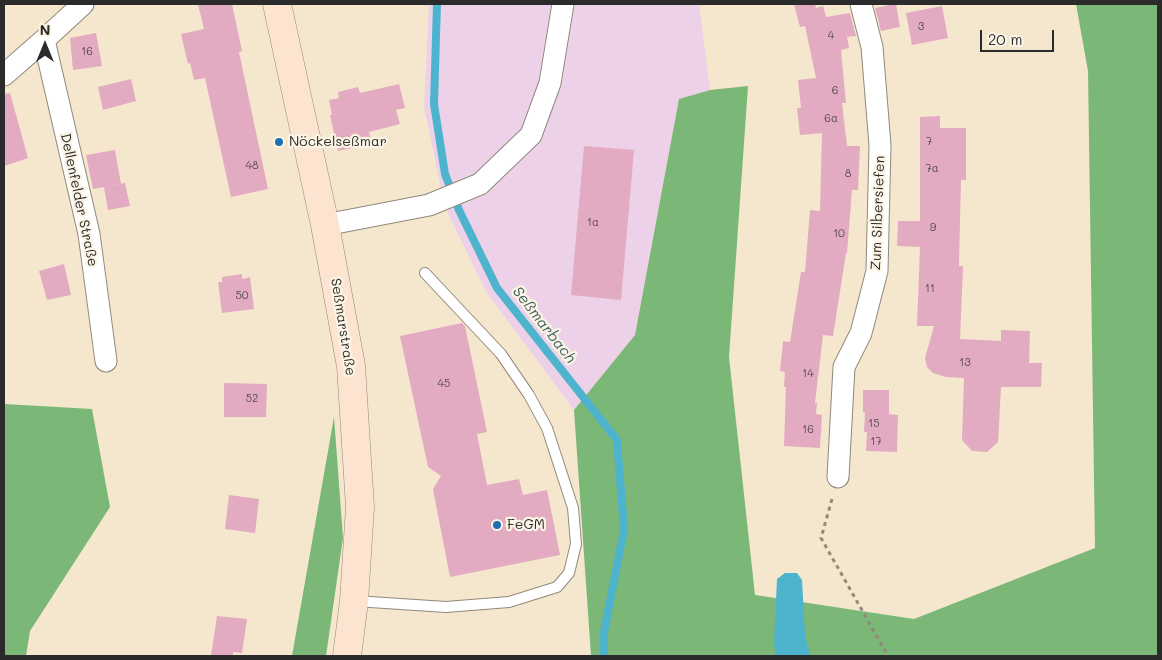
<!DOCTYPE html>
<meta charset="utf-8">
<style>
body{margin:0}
#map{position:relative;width:1162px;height:660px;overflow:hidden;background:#f5e7cd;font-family:Mali,sans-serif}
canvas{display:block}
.frame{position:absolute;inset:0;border:5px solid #2b2b2b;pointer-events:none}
.north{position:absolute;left:20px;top:20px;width:50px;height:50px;-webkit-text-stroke:4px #fcf5e5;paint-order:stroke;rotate:0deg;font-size:14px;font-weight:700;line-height:20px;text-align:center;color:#2b2b2b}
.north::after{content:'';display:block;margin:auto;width:18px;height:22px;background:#2b2b2b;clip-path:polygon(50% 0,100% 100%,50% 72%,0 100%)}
.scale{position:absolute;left:980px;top:30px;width:74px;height:22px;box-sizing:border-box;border:2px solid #2b2b2b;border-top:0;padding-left:6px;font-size:15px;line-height:18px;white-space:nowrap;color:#2b2b2b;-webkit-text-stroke:4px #fcf5e5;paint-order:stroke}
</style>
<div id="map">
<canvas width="1162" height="660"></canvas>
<div class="frame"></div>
<div class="north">N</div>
<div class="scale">20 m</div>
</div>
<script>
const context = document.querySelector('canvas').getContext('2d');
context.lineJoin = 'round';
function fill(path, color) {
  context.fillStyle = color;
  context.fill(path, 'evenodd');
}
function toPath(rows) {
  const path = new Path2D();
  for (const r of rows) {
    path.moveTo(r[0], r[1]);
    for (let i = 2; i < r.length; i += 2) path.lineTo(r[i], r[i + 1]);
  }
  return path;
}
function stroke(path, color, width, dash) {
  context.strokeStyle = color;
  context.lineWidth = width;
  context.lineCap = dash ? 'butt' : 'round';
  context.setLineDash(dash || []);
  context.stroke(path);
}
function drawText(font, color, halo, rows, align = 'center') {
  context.font = font + ' Mali,sans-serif';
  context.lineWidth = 4.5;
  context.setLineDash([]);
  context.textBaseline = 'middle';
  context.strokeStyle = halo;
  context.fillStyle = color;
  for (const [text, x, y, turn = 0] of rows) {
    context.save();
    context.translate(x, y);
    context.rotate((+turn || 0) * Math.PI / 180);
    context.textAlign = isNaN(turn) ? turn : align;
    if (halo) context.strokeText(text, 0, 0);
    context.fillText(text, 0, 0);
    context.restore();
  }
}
const built = toPath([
 [429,4,699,4,710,90,679,99,635,335,574,410,486,292,445,207,424,107]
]);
const forest = toPath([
 [1076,4,1158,4,1158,656,591,656,574,410,635,335,679,99,710,90,748,86,729,357,755,595,914,619,1095,548,1088,71],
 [4,404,92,409,110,507,30,631,26,656,4,656],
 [334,417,343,538,326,656,292,656]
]);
const water = toPath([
 [785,573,797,573,802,580,805,635,810,656,776,656,774,644,777,579]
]);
const stream = toPath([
 [437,4,434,104,445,174,459,210,497,288,617,440,624,530,604,632,604,656]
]);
const building = toPath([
 [198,4,232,4,242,51,239,52,268,189,231,197,205,78,194,80,190,63,188,64,181,34,204,29],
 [794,4,815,4,816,8,823,6,826,17,850,13,856,36,847,37,849,48,841,50,846,103,842,103,847,146,860,146,858,190,852,190,847,253,846,253,833,336,823,335,815,403,817,403,816,414,822,415,820,448,784,446,786,387,784,387,785,372,780,371,783,341,790,342,801,272,805,272,810,210,820,211,822,133,800,135,797,108,801,108,798,80,816,78,805,26,800,27],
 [896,4,900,27,881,31,875,8],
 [942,6,948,38,912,45,906,13],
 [96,33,102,66,73,70,70,38],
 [131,79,136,101,103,110,98,87],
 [399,84,405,108,396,110,400,124,369,132,372,144,338,151,330,115,332,115,329,100,339,98,338,92,358,87,360,93],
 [10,93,28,158,4,166,4,94],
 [940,116,940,128,966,128,966,180,961,180,959,266,963,266,960,339,1001,341,1001,330,1030,331,1029,363,1042,363,1041,387,1001,387,998,442,987,452,972,451,962,440,964,378,946,377,933,373,927,367,925,358,934,326,917,326,920,247,897,246,898,221,920,221,920,117],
 [584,146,634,150,621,300,571,295],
 [115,150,121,184,93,189,86,155],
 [125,183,130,206,108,210,104,187],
 [64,264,71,295,47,300,39,271],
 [242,274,242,279,250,277,254,309,222,313,218,282,222,282,222,277],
 [462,323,465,326,487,432,477,434,487,485,519,479,523,495,547,490,560,555,450,577,433,489,441,476,428,467,400,336],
 [224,383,267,384,266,417,224,417],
 [863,390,889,390,889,414,898,415,897,452,866,451,867,432,864,432,865,412,863,412],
 [229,495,259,499,255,533,225,529],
 [217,616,247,619,242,653,233,652,233,656,211,656]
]);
const path = toPath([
 [832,499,821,538,888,656]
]);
const service = toPath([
 [355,601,446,607,509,602,557,587,569,573,576,544,573,508,547,428,529,395,501,354,425,273]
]);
const minor = toPath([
 [83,4,44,40,89,234,106,361],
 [4,75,44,40],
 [325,225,429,205,480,184,531,135,550,83,563,4],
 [838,477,844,367,861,333,877,271,880,145,872,47,861,4]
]);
const secondary = toPath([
 [277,4,325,225,351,366,360,507,354,601,347,656]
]);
const markers = [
 [279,142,5,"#1f6fb2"],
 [497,525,5,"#1f6fb2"]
];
const numberNames = [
 ["3",921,27],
 ["4",831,36],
 ["16",87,52],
 ["6",835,91],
 ["6a",831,119],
 ["7",929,142],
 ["48",252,166],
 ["7a",932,169],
 ["8",848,174],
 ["1a",593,223],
 ["9",933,228],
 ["10",839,234],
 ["11",930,289],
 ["50",242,296],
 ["13",965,363],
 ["14",808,374],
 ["45",444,384],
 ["52",252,399],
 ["15",874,424],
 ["16",808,430],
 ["17",876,442]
];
const poiNames = [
 ["Nöckelseßmar",289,142],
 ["FeGM",507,525]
];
const streetNames = [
 ["Dellenfelder Straße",79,200,78],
 ["Zum Silbersiefen",878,213,-88],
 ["Seßmarstraße",343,327,81]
];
const waterNames = [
 ["Seßmarbach",544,325,52]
];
fill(built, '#edd1e9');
fill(forest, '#7bb777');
fill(water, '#4eb4cd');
stroke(stream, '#4eb4cd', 8);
fill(building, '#e2abc1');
stroke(service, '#90897c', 12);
stroke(minor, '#90897c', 23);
stroke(secondary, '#90897c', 29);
stroke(path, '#90897c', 3, [4, 4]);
stroke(service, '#fff', 10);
stroke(minor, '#fff', 21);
stroke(secondary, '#fde4d1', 28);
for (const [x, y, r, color] of markers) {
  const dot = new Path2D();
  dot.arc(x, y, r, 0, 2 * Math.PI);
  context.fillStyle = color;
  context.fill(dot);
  stroke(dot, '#fcf5e5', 2);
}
drawText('11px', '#594b50', null, numberNames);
drawText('14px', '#2b2b2b', '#fcf5e5', poiNames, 'left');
drawText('14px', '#2b2b2b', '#fcf5e5', streetNames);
drawText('italic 15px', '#375b64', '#fcf5e5', waterNames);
</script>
